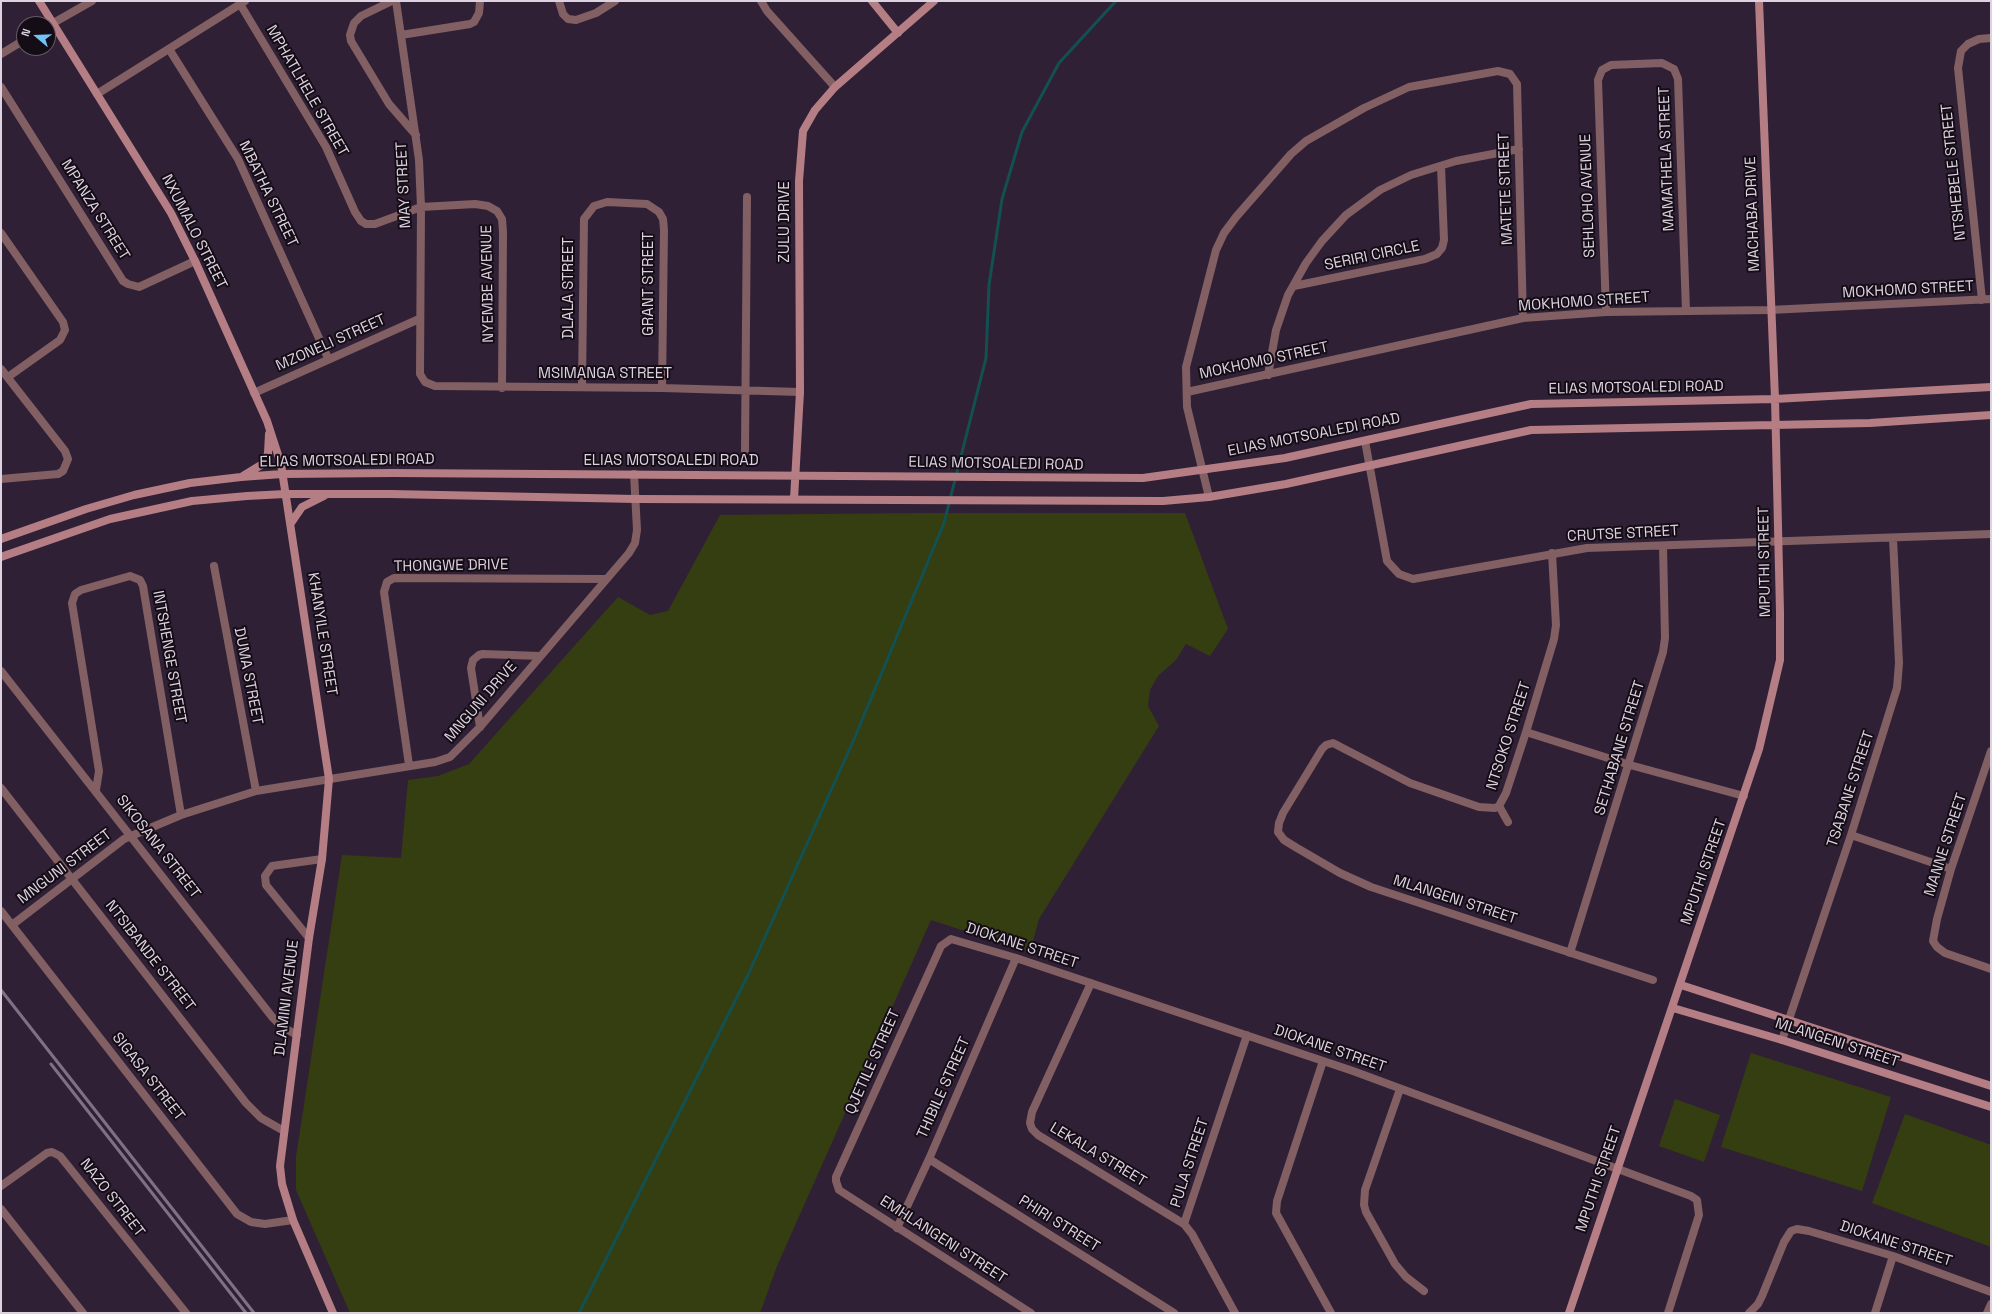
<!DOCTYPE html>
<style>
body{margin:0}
#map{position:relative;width:1992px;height:1314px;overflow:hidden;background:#302035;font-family:"Space Grotesk",sans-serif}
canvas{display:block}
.frame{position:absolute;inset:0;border:2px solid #ddd2e0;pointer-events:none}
.north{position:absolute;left:16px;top:16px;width:40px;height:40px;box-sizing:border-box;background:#140d16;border:1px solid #645c67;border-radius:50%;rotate:289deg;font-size:11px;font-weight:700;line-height:16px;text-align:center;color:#ddd2e0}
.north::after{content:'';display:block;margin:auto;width:14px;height:18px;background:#73c1f5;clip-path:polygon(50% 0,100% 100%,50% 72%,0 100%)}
</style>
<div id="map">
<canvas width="1992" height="1314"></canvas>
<div class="frame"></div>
<div class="north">N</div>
</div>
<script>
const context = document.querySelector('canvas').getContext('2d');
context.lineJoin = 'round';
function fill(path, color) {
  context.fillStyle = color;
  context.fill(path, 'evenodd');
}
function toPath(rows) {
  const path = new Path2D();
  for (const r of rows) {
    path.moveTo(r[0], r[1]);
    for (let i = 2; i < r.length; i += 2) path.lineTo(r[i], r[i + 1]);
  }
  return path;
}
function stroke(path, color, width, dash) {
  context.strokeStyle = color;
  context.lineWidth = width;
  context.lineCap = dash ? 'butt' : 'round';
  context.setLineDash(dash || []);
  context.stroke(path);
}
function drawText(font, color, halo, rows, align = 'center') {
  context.font = font + ' "Space Grotesk",sans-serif';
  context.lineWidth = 4;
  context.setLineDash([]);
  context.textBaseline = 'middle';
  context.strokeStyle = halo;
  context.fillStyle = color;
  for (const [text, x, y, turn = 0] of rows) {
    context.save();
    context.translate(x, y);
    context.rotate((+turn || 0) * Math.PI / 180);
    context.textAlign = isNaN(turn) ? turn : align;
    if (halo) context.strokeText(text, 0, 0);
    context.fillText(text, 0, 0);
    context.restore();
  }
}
const green = toPath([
 [914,513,1185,513,1228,629,1210,656,1186,644,1176,660,1158,676,1150,690,1148,706,1159,726,1039,919,1030,952,931,920,777,1266,760,1313,350,1313,296,1190,296,1157,342,855,401,858,408,780,438,776,469,764,618,597,650,615,668,611,720,515],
 [1751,1053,1891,1097,1862,1191,1721,1147],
 [1675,1099,1720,1115,1704,1162,1659,1146],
 [1905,1114,1991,1145,1991,1247,1872,1203]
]);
const stream = toPath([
 [579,1313,748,975,855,737,944,523,986,358,989,285,1002,199,1022,132,1059,63,1116,1]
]);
const street = toPath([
 [392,1,361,16,354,23,350,35,351,41,389,104,416,135],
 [396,1,419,160,421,207,420,374,425,382,435,386,662,388,800,392],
 [559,1,563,14,568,19,576,20,596,13,615,1],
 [761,1,767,11,835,87],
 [240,4,326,147,355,212,361,221,366,224,375,224,421,207,475,204,488,206,497,211,502,219,503,232,502,388],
 [48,26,92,1],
 [401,35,470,24,474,22,479,13,480,1],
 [169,49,238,159,328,358],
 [1,54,24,40],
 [1,87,123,281,128,284,139,287,195,261],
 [97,94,245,1],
 [1,233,63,322,65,330,60,340,8,377],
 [1294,286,1425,259,1437,254,1442,248,1444,240,1441,166],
 [1982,300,1958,68,1961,51,1968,44,1979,39,1991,38],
 [1606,312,1598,80,1602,70,1611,65,1662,63,1674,69,1678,79,1686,311],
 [1,369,65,451,68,459,63,471,58,474,1,479],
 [1268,375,1276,330,1288,295,1306,263,1322,241,1346,215,1380,190,1411,175,1456,161,1519,149],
 [582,387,584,219,594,206,607,202,647,204,659,212,663,219,664,230,662,388],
 [1187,392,1523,318,1606,312,1770,310,1991,299],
 [254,393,419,319],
 [1365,441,1387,561,1399,574,1413,579,1587,548,1991,534],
 [745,451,747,197],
 [1209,497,1187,407,1186,367,1216,250,1224,233,1236,217,1291,154,1306,141,1364,108,1409,87,1498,71,1510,74,1517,84,1523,318],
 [1552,553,1556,625,1554,639,1526,732,1506,793,1499,806,1495,808,1479,807,1410,783,1333,743,1326,745,1322,749,1283,813,1279,823,1278,832,1284,840,1297,848,1340,873,1371,887,1653,980],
 [214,566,256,791],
 [1,671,273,1018,281,1026,297,1035],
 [480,727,471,668,473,660,479,655,483,654,540,656],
 [1526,732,1630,765,1744,796],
 [1991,751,1951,869,1937,919,1933,941,1937,947,1945,953,1991,969],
 [409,765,384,592,387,582,394,578,606,579],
 [1,788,246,1103,261,1118,284,1131],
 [96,790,99,771,72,603,75,594,81,590,130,576,140,580,143,586,181,815],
 [1499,806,1508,822],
 [1851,835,1951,869],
 [1,911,237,1214,251,1222,265,1224,293,1220],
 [12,925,124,839,181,815,256,791,435,762,450,757,480,727,629,553,635,543,637,530,634,474],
 [309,938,266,885,265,876,272,866,322,859],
 [1570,953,1663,652,1665,638,1663,546],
 [1091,983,1032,1112,1030,1123,1032,1129,1038,1135,1184,1224,1192,1234,1235,1313],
 [1782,1040,1851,835,1897,688,1899,663,1893,538],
 [1323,1061,1277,1201,1276,1213,1331,1313],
 [1400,1089,1365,1190,1364,1205,1366,1212,1395,1264,1406,1277,1424,1291],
 [929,1159,1174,1313],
 [1,1186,47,1153,52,1152,60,1156,186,1313],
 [1,1209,83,1313],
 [1184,1224,1247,1035],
 [897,1228,929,1159,1016,958],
 [1031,1313,839,1190,836,1181,836,1177,941,946,951,939,1016,958,1353,1071,1691,1196,1697,1200,1699,1215,1668,1313],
 [1749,1313,1758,1304,1762,1296,1784,1242,1791,1231,1797,1229,1809,1231,1893,1256,1991,1292],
 [1875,1313,1893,1256],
 [1987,1313,1991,1304]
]);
const secondary = toPath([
 [39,1,171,213,195,261,267,421,281,464,329,779,322,859,309,938,280,1166,282,1184,293,1220,333,1313],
 [872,1,898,33],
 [243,476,261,465,266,459,268,453,269,434],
 [794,499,800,392,799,181,803,131,815,110,835,87,934,1],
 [291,523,302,507,324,496],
 [1,539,86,509,134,495,190,483,241,477,282,474,392,473,1143,478,1285,458,1531,404,1775,399,1991,387],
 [1,557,110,519,192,501,247,496,285,494,391,494,636,499,1163,501,1209,497,1286,484,1531,430,1870,423,1991,415],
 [1681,985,1991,1086],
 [1673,1008,1782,1040,1991,1107],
 [1569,1313,1759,749,1780,660,1780,612,1775,399,1759,1]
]);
const rail = toPath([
 [1,990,254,1313],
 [51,1064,246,1313]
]);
const streetNames = [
 ["MPHATLHELE STREET",307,91,60],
 ["MAMATHELA STREET",1667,159,-92],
 ["NTSHEBELE STREET",1954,172,-96],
 ["MAY STREET",404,185,-93],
 ["MATETE STREET",1506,189,-92],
 ["MBATHA STREET",268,194,64],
 ["SEHLOHO AVENUE",1588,196,-92],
 ["MPANZA STREET",95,210,58],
 ["MACHABA DRIVE",1753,214,-92],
 ["ZULU DRIVE",785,222,-90],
 ["NXUMALO STREET",194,232,63],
 ["SERIRI CIRCLE",1372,256,-12],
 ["NYEMBE AVENUE",488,284,-91],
 ["GRANT STREET",649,284,-90],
 ["DLALA STREET",569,288,-90],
 ["MOKHOMO STREET",1908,290,-3],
 ["MOKHOMO STREET",1584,302,-4],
 ["MZONELI STREET",331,343,-24],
 ["MOKHOMO STREET",1264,361,-12],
 ["MSIMANGA STREET",605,374],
 ["ELIAS MOTSOALEDI ROAD",1636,388,-1],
 ["ELIAS MOTSOALEDI ROAD",1314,435,-11],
 ["ELIAS MOTSOALEDI ROAD",347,461,-1],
 ["ELIAS MOTSOALEDI ROAD",671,461],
 ["ELIAS MOTSOALEDI ROAD",996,464,1],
 ["CRUTSE STREET",1623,534,-3],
 ["MPUTHI STREET",1765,562,-91],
 ["THONGWE DRIVE",451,566,-1],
 ["KHANYILE STREET",322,634,81],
 ["INTSHENGE STREET",169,657,80],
 ["DUMA STREET",248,676,79],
 ["MNGUNI DRIVE",481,702,-49],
 ["NTSOKO STREET",1509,736,-72],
 ["SETHABANE STREET",1620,748,-73],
 ["TSABANE STREET",1851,789,-72],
 ["MANNE STREET",1946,845,-72],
 ["SIKOSANA STREET",158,847,52],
 ["MNGUNI STREET",65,867,-37],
 ["MPUTHI STREET",1704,872,-71],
 ["MLANGENI STREET",1455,900,18],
 ["DIOKANE STREET",1022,946,18],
 ["NTSIBANDE STREET",150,956,52],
 ["DLAMINI AVENUE",287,998,-83],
 ["MLANGENI STREET",1837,1043,18],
 ["DIOKANE STREET",1330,1049,19],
 ["QJETILE STREET",873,1062,-66],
 ["SIGASA STREET",148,1077,52],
 ["THIBILE STREET",944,1088,-66],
 ["LEKALA STREET",1098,1155,31],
 ["PULA STREET",1190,1163,-72],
 ["MPUTHI STREET",1599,1179,-71],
 ["NAZO STREET",112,1198,52],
 ["PHIRI STREET",1059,1224,32],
 ["EMHLANGENI STREET",943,1240,33],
 ["DIOKANE STREET",1896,1244,18]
];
fill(green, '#343e11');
stroke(stream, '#125051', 3);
stroke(street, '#825f63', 8);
stroke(secondary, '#b57e84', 8);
stroke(rail, '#7f7183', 3);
drawText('15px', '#ddd2e0', '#140d16', streetNames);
</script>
